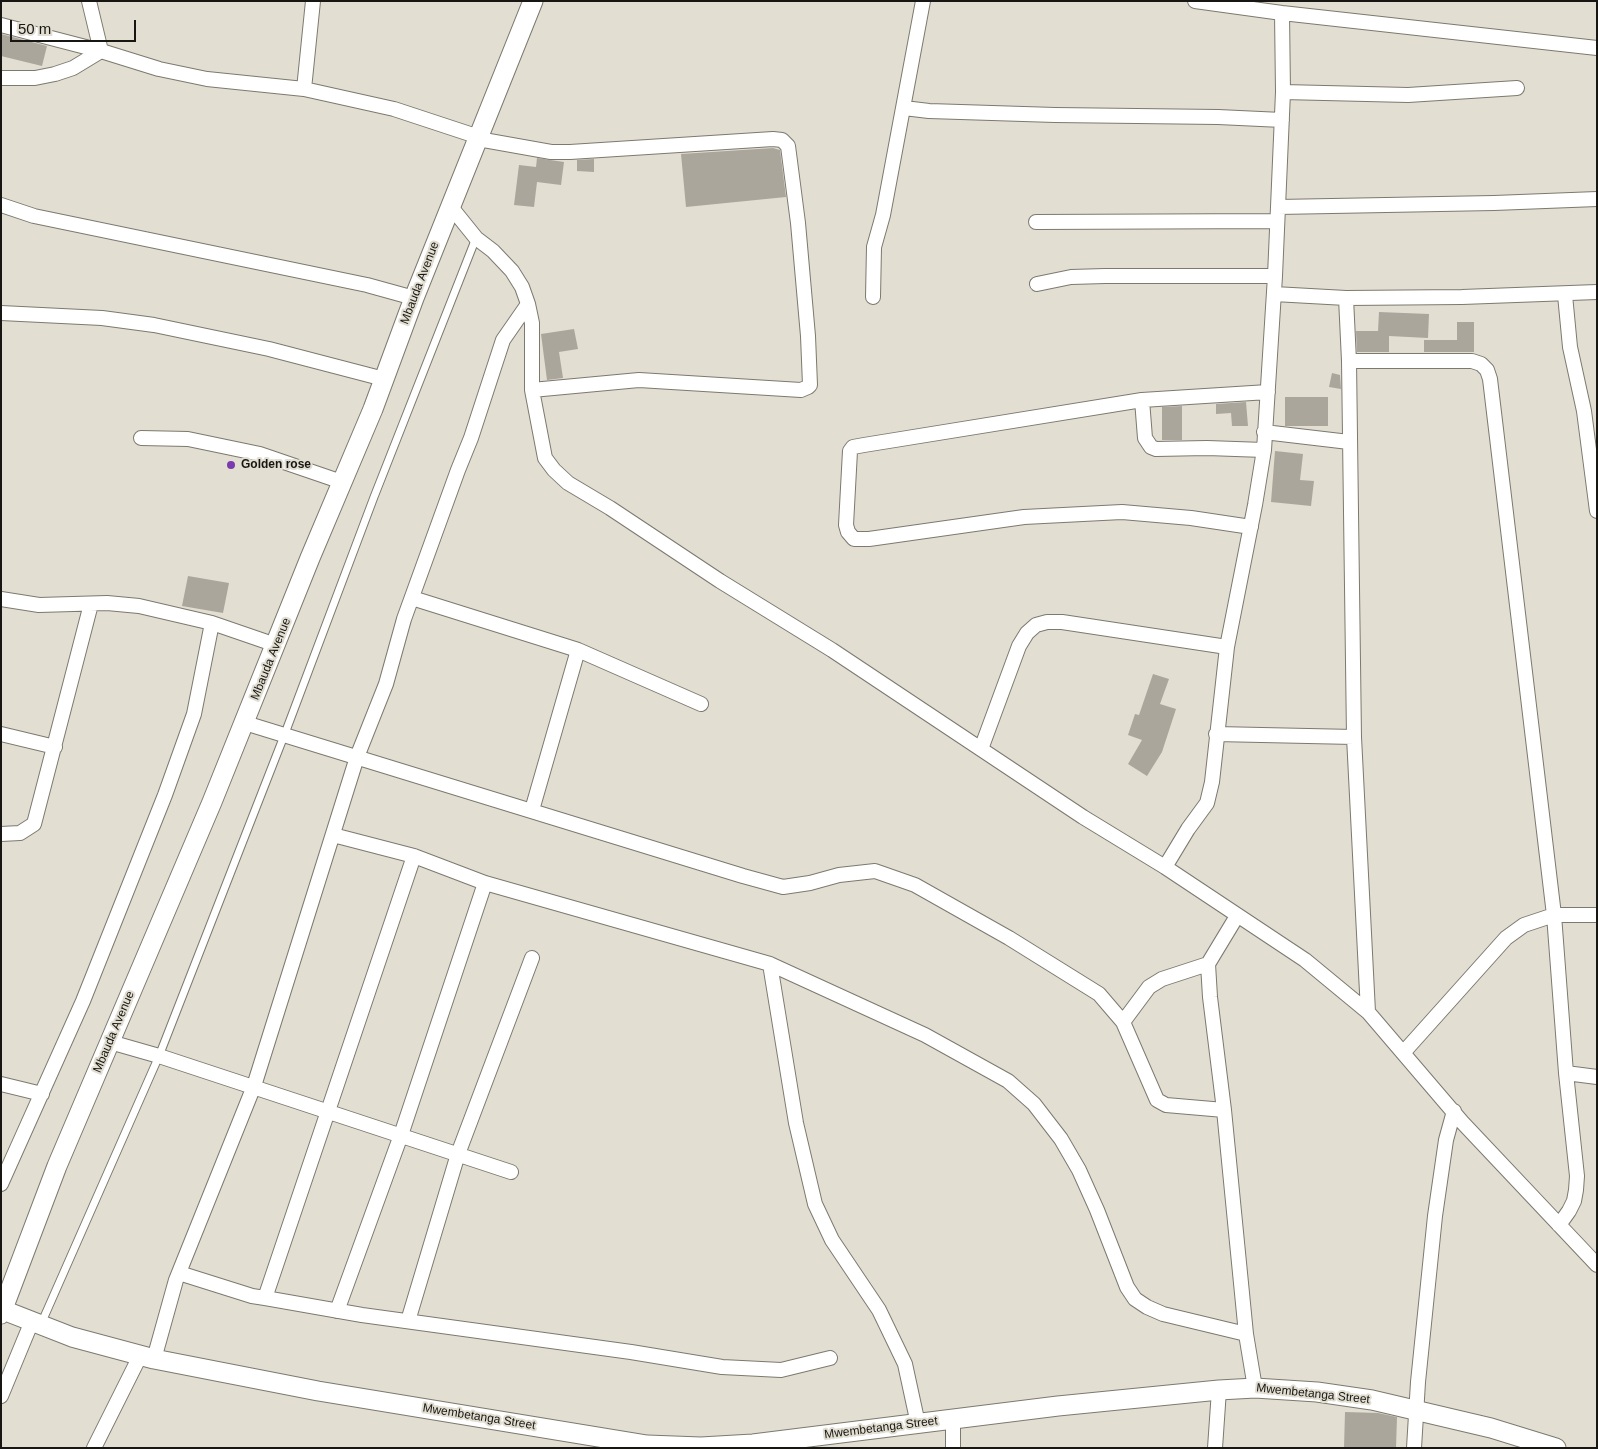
<!DOCTYPE html>
<style>
body{margin:0}
#map{position:relative;width:1598px;height:1449px;overflow:hidden;background:#e2ded2;font-family:Helvetica,sans-serif}
canvas{display:block}
.frame{position:absolute;inset:0;border:2px solid #171612;pointer-events:none}
.scale{position:absolute;left:10px;top:20px;width:126px;height:22px;box-sizing:border-box;border:2px solid #171612;border-top:0;padding-left:6px;font-size:15px;line-height:18px;white-space:nowrap;color:#171612;-webkit-text-stroke:4px #e2ded2;paint-order:stroke}
</style>
<div id="map">
<canvas width="1598" height="1449"></canvas>
<div class="frame"></div>
<div class="scale">50 m</div>
</div>
<script>
const context = document.querySelector('canvas').getContext('2d');
context.lineJoin = 'round';
function fill(path, color) {
  context.fillStyle = color;
  context.fill(path, 'evenodd');
}
function toPath(rows) {
  const path = new Path2D();
  for (const r of rows) {
    path.moveTo(r[0], r[1]);
    for (let i = 2; i < r.length; i += 2) path.lineTo(r[i], r[i + 1]);
  }
  return path;
}
function stroke(path, color, width, dash) {
  context.strokeStyle = color;
  context.lineWidth = width;
  context.lineCap = dash ? 'butt' : 'round';
  context.setLineDash(dash || []);
  context.stroke(path);
}
function drawText(font, color, halo, rows, align = 'center') {
  context.font = font + ' Helvetica,sans-serif';
  context.lineWidth = 4;
  context.setLineDash([]);
  context.textBaseline = 'middle';
  context.strokeStyle = halo;
  context.fillStyle = color;
  for (const [text, x, y, turn = 0] of rows) {
    context.save();
    context.translate(x, y);
    context.rotate((+turn || 0) * Math.PI / 180);
    context.textAlign = isNaN(turn) ? turn : align;
    if (halo) context.strokeText(text, 0, 0);
    context.fillText(text, 0, 0);
    context.restore();
  }
}
const building = toPath([
 [1,34,47,46,42,66,1,56],
 [773,148,780,150,786,197,686,207,681,154],
 [537,158,564,162,561,185,537,182,534,207,514,205,519,165,536,167],
 [594,159,594,172,577,171,577,160],
 [1379,312,1429,314,1428,338,1389,336,1389,352,1357,352,1356,331,1378,331],
 [1457,322,1474,322,1474,352,1424,352,1424,340,1457,340],
 [574,329,578,349,559,352,563,378,547,380,541,334],
 [1332,373,1340,375,1341,389,1329,387],
 [1285,397,1328,397,1328,426,1285,426],
 [1246,402,1248,426,1232,426,1231,413,1216,414,1216,404],
 [1182,406,1182,440,1162,440,1162,407],
 [1275,451,1303,454,1300,480,1314,481,1311,506,1271,502],
 [188,576,229,583,223,613,182,606],
 [1153,674,1169,679,1160,704,1176,709,1162,752,1147,776,1128,764,1142,740,1128,735,1135,714,1139,715],
 [1345,1412,1378,1413,1397,1417,1396,1448,1344,1448]
]);
const lane = toPath([
 [41,1324,159,1056,284,736,374,497,476,238]
]);
const street = toPath([
 [1195,1,1282,13,1597,48],
 [1,25,101,51,159,69,207,79,304,89,394,109,476,136,478,139,551,152,570,152,773,139,782,140,788,146,798,223,808,336,810,385,808,387,801,390,639,380,532,390],
 [1,78,35,78,55,74,73,68,101,51,89,1],
 [304,89,313,1],
 [1283,92,1408,95,1517,88],
 [904,108,929,111,1055,115,1218,117,1282,120],
 [1,205,34,216,367,285,414,298],
 [451,207,476,238,493,251,512,271,522,287,528,304,532,323,532,390,545,458,554,470,568,483,610,508,720,581,832,650,1083,817,1165,867,1305,960,1368,1012,1462,1122,1597,1265],
 [1278,207,1494,203,1597,199],
 [1036,222,1277,221],
 [1037,284,1071,277,1105,276,1275,276],
 [1274,294,1346,298,1462,297,1597,292],
 [1565,295,1570,347,1584,411,1597,511],
 [873,297,874,247,883,215,923,1],
 [1346,298,1349,361,1354,737,1368,1012],
 [1,313,102,318,154,325,269,349,384,379],
 [1349,361,1472,361,1481,364,1487,370,1490,379,1554,915,1566,1073,1577,1176,1576,1190,1574,1201,1569,1211,1559,1225],
 [1142,400,1145,438,1151,447,1156,449,1207,448,1264,450],
 [1264,432,1349,442],
 [141,438,188,439,260,454,342,482],
 [1251,527,1191,518,1122,512,1024,517,869,539,854,539,848,532,846,525,850,451,853,447,864,445,1142,400,1268,392],
 [412,598,578,650,701,704],
 [1,599,39,605,107,603,139,606,212,623,276,645],
 [245,723,743,876,783,887,810,883,839,875,875,871,915,885,1009,938,1099,994,1123,1022,1157,1100,1166,1105,1224,1110],
 [1,734,55,747],
 [1216,734,1354,737],
 [981,749,1019,646,1027,633,1036,625,1047,622,1062,622,1227,647],
 [532,810,578,650],
 [1,834,20,833,34,824,91,604],
 [333,835,414,856,485,883,770,964,925,1035,1008,1081,1034,1104,1061,1139,1079,1170,1097,1210,1127,1287,1135,1299,1147,1307,1163,1314,1246,1334],
 [1165,867,1188,829,1207,803,1212,782,1227,647,1255,505,1264,450,1275,276,1283,92,1282,13],
 [1237,916,1208,964,1210,997,1224,1110,1246,1334,1255,1388],
 [770,964,796,1123,815,1204,832,1240,879,1310,905,1364,918,1424],
 [1123,1022,1149,987,1162,979,1208,964],
 [110,1042,159,1056,511,1172],
 [1403,1053,1506,938,1524,925,1554,915,1597,915],
 [1566,1073,1597,1077],
 [1,1084,42,1094],
 [1,1184,83,1001,165,795,194,714,212,623],
 [179,1273,252,1296,265,1298,362,1315,631,1352,722,1367,781,1370,830,1358],
 [265,1298,414,856],
 [337,1311,401,1135,485,883],
 [408,1321,458,1154,532,958],
 [154,1359,176,1280,254,1086,357,757,386,684,404,619,458,470,471,438,503,340,528,304],
 [1,1396,32,1321],
 [953,1419,953,1448],
 [94,1448,140,1356],
 [1215,1448,1219,1390],
 [1414,1448,1418,1382,1435,1216,1446,1140,1454,1111]
]);
const secondary = toPath([
 [3,1310,72,1337,154,1359,318,1391,647,1445,701,1447,753,1444,1058,1406,1219,1390,1255,1388,1317,1392,1372,1400,1491,1428,1556,1448],
 [1,1314,57,1166,212,802,310,558,373,409,414,298,533,1]
]);
const markers = [
 [231,465,5,"#7b3aae"]
];
const streetNames = [
 ["Mbauda Avenue",420,283,-69],
 ["Mbauda Avenue",271,659,-68],
 ["Mbauda Avenue",114,1032,-67],
 ["Mwembetanga Street",1313,1394,6],
 ["Mwembetanga Street",479,1417,9],
 ["Mwembetanga Street",881,1428,-7]
];
const poiNames = [
 ["Golden rose",241,465]
];
fill(building, '#aaa69b');
stroke(lane, '#7c796e', 9);
stroke(street, '#7c796e', 16);
stroke(secondary, '#7c796e', 21);
stroke(lane, '#fff', 7);
stroke(street, '#fff', 14);
stroke(secondary, '#fff', 19);
for (const [x, y, r, color] of markers) {
  const dot = new Path2D();
  dot.arc(x, y, r, 0, 2 * Math.PI);
  context.fillStyle = color;
  context.fill(dot);
  stroke(dot, '#e2ded2', 2);
}
drawText('12px', '#171612', '#e2ded2', streetNames);
drawText('bold 12px', '#171612', '#e2ded2', poiNames, 'left');
</script>
